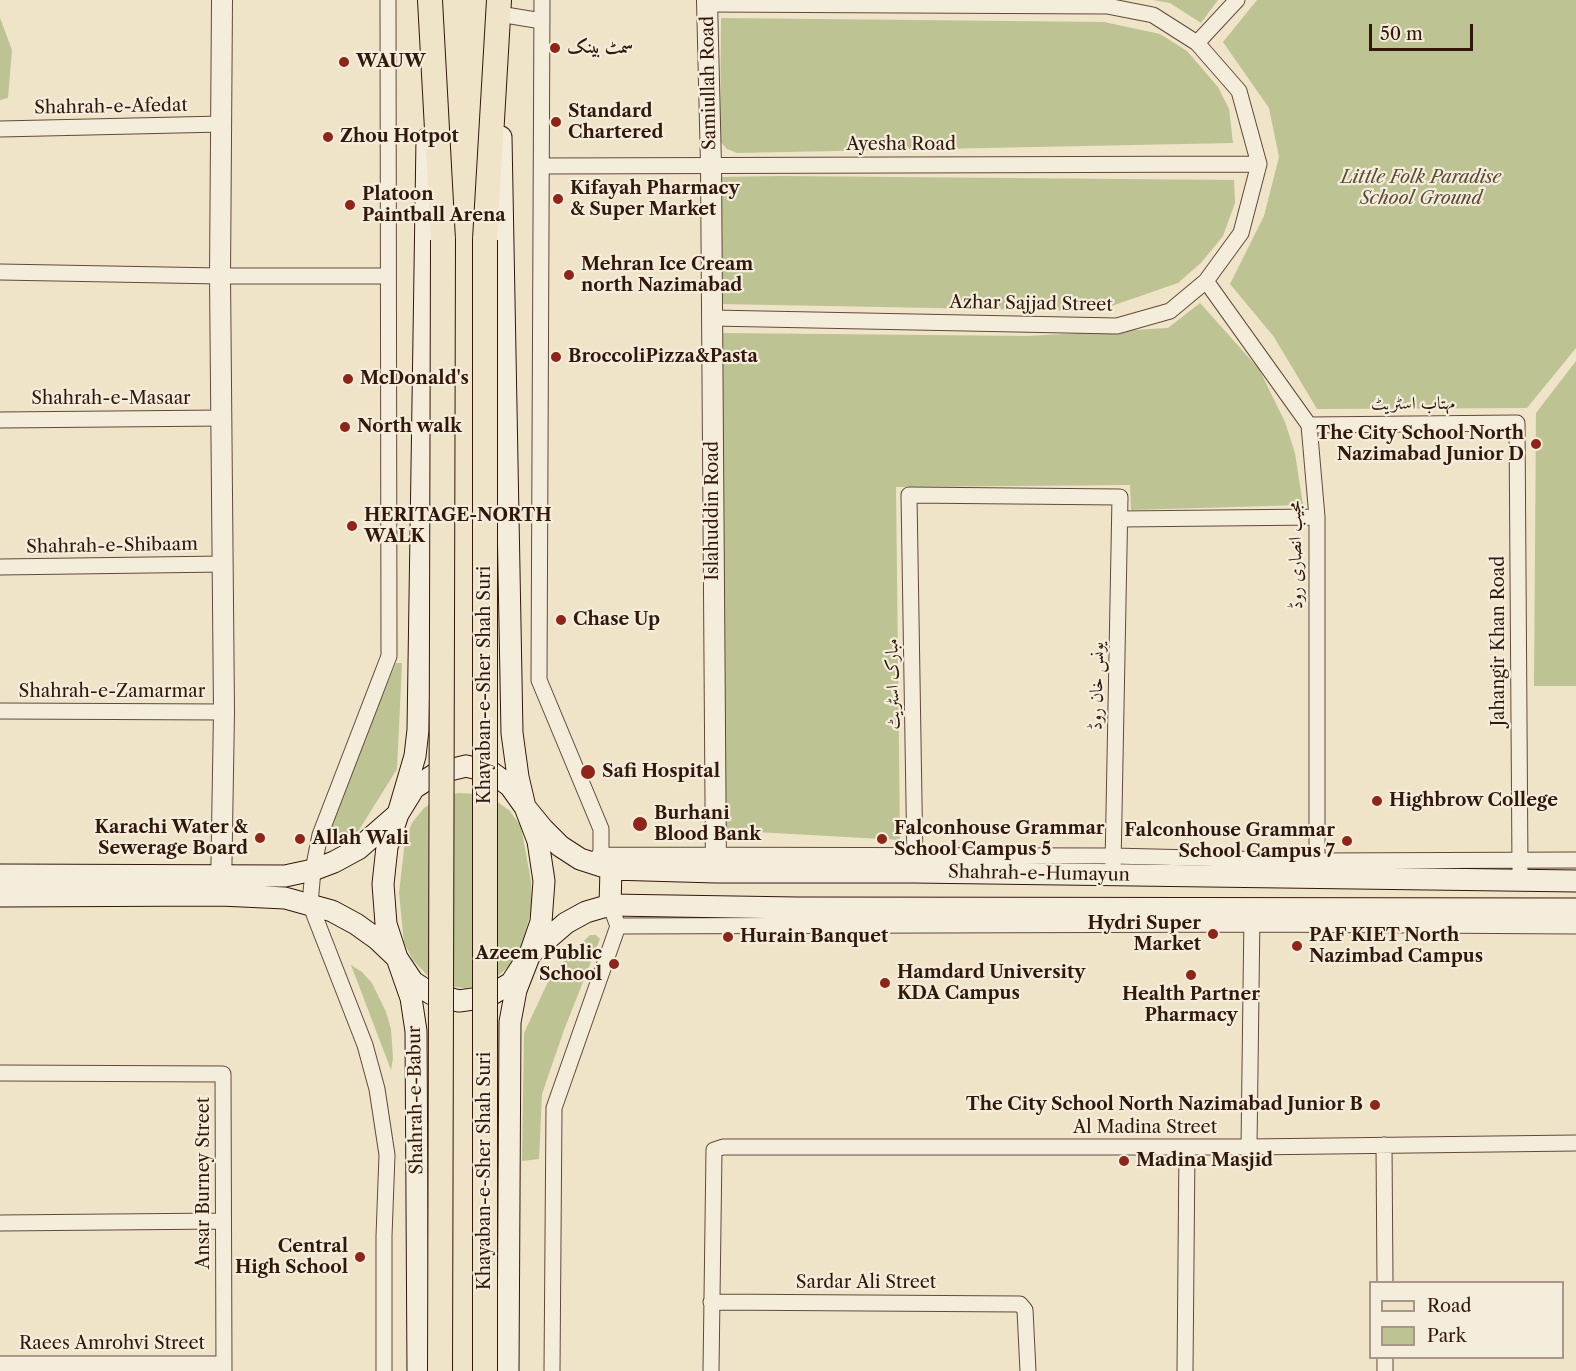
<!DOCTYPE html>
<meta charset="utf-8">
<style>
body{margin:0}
#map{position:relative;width:1576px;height:1371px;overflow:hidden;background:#efe3c8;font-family:"Libre Caslon Text",serif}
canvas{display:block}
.legend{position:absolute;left:1369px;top:1281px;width:195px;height:78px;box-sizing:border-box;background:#f5eddb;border:2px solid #a79788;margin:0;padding:8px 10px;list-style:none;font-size:18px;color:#32170b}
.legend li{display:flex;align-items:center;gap:12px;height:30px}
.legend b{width:30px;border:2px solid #a79788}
.scale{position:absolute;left:1369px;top:24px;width:104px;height:27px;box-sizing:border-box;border:3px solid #32170b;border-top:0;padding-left:8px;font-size:18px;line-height:21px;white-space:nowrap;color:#32170b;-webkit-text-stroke:4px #f5eddb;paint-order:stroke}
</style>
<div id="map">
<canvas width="1576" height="1371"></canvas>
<ul class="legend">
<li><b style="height:8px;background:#efe3c8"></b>Road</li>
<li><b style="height:16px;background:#bdc393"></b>Park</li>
</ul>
<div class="scale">50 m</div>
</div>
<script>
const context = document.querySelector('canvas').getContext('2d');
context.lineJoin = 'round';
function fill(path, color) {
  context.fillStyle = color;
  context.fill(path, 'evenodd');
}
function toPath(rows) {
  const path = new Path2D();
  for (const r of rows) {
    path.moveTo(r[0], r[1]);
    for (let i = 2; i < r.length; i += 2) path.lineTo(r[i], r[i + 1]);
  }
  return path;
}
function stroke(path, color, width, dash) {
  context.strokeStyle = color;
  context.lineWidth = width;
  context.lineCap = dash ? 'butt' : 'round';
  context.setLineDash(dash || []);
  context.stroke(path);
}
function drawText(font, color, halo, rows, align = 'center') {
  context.font = font + ' "Libre Caslon Text",Amiri,serif';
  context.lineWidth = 4.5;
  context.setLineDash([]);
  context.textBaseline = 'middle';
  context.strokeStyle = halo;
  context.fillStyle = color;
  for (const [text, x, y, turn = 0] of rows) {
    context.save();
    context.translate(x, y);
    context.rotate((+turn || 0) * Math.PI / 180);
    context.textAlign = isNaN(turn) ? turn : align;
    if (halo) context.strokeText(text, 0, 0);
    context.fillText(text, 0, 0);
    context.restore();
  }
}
const green = toPath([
 [1153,0,1218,0,1201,23,1170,3],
 [1257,0,1576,0,1576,348,1527,408,1317,409,1274,337,1230,284,1264,216,1279,157,1269,108,1223,42],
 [0,18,12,50,8,98,0,100],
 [721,18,1104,22,1160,34,1187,51,1218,87,1229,109,1233,143,737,153,727,149,720,141],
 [781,176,1234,180,1235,203,1223,236,1201,263,1178,283,1097,311,719,304,722,177],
 [1200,303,1259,369,1285,422,1295,453,1303,505,1131,510,1130,485,896,487,900,840,720,830,722,333,1028,336,1168,328],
 [1576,361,1576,686,1534,686,1536,413],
 [396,663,402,663,397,769,359,830,343,844,336,845,329,844,324,837],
 [458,793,477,794,495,800,510,811,521,827,531,881,532,908,521,948,513,963,494,979,482,985,465,988,445,986,427,975,413,960,404,943,399,893,405,841,412,823,424,808,440,798],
 [590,935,596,935,600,939,564,1030,542,1094,539,1159,522,1161,524,1033,547,984,563,962],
 [351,965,362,972,372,983,386,1012,391,1029,393,1058,391,1070]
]);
const minor = toPath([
 [542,0,539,680,601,829,601,864],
 [707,4,1107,6,1153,15,1197,43,1239,91,1259,164],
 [499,14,542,21],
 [1197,43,1237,0],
 [0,129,222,124],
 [542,166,1259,164],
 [0,272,220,276,388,276],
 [1206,281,1309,425,1317,517,1317,871],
 [712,318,1117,326,1170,311,1206,281,1241,233,1259,164],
 [0,420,223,418],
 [1309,425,1517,423,1520,869],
 [1120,519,1317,517],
 [0,567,224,564],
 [0,711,224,712],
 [599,855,1113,856,1316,861,1576,860],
 [915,863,909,495,1120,497,1113,865],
 [610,905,618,926,1252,924,1576,926],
 [0,1073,223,1074,224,1371],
 [1384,1145,1385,1282],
 [1249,1147,1252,913],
 [0,1223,223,1221],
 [711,1302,1020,1304,1025,1310,1028,1371],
 [1385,1358,1385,1371],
 [0,1364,223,1364],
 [384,1371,384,1236,387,1155,377,1089,365,1045,310,904,313,870,320,835,389,656,388,0],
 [552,1371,554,1108,618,926],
 [711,1371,714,1150,723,1147,1249,1147,1576,1143],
 [1185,1371,1187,1147]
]);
const tertiary = toPath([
 [707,0,711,165,716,872],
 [221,891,224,712,220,276,222,0]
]);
const secondary = toPath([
 [501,137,512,733,518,777,525,807,543,829,560,846,580,859,611,869,716,872,914,872,1576,881],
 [466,766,491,772,510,786,525,807,538,841,544,881,541,922,530,954,511,983,487,997,459,1001,432,994,413,982,397,958,386,924,383,884,387,847,398,814,414,788,437,773,466,766],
 [0,875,285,876,313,870,334,862,358,849,398,814,415,756,418,730,427,139],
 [0,896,221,895,285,898,332,911,356,924,377,939,397,958,411,998,416,1031,418,1371],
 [610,905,611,869],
 [508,1371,510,1022,516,990,530,954,566,923,586,912,610,905,797,908,1576,909]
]);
const primary = toPath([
 [430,0,443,240],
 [485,240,499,0]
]);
const primaryBridge = toPath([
 [485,240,485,1371],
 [440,1371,443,240]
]);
const markers = [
 [555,48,6,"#8f2418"],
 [344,62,6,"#8f2418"],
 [556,122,6,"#8f2418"],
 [328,137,6,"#8f2418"],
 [558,199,6,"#8f2418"],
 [350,205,6,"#8f2418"],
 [569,275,6,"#8f2418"],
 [556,357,6,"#8f2418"],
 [348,379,6,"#8f2418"],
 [345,427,6,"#8f2418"],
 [1536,444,6,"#8f2418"],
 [352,526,6,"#8f2418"],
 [561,620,6,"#8f2418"],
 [588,772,8,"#8f2418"],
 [1377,801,6,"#8f2418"],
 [640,824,8,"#8f2418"],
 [260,838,6,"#8f2418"],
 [300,839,6,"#8f2418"],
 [882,839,6,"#8f2418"],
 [1347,841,6,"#8f2418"],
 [1213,934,6,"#8f2418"],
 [728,937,6,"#8f2418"],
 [1297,946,6,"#8f2418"],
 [614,964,6,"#8f2418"],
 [1191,975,6,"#8f2418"],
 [885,983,6,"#8f2418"],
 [1375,1105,6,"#8f2418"],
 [1124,1161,6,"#8f2418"],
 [360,1257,6,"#8f2418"]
];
const poiNames = [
 ["سمٹ بینک",567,48],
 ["WAUW",356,62],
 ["Standard",568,112],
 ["Chartered",568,133],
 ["Zhou Hotpot",340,137],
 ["Kifayah Pharmacy",570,189],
 ["& Super Market",570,210],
 ["Platoon",362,195],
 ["Paintball Arena",362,216],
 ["Mehran Ice Cream",581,265],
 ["north Nazimabad",581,286],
 ["BroccoliPizza&Pasta",568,357],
 ["McDonald's",360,379],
 ["North walk",357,427],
 ["The City School North",1524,434,"right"],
 ["Nazimabad Junior D",1524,455,"right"],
 ["HERITAGE-NORTH",364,516],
 ["WALK",364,537],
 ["Chase Up",573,620],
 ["Safi Hospital",602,772],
 ["Highbrow College",1389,801],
 ["Burhani",654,814],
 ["Blood Bank",654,835],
 ["Karachi Water &",248,828,"right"],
 ["Sewerage Board",248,849,"right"],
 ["Falconhouse Grammar",894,829],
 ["School Campus 5",894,850],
 ["Falconhouse Grammar",1335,831,"right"],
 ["School Campus 7",1335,852,"right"],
 ["Allah Wali",312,839],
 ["Hydri Super",1201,924,"right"],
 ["Market",1201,945,"right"],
 ["PAF KIET North",1309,936],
 ["Nazimbad Campus",1309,957],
 ["Hurain Banquet",740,937],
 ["Azeem Public",602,954,"right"],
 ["School",602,975,"right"],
 ["Hamdard University",897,973],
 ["KDA Campus",897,994],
 ["Health Partner",1191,995,"center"],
 ["Pharmacy",1191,1016,"center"],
 ["The City School North Nazimabad Junior B",1363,1105,"right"],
 ["Madina Masjid",1136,1161],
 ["Central",348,1247,"right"],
 ["High School",348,1268,"right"]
];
const streetNames = [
 ["Samiullah Road",709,83,-91],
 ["Shahrah-e-Afedat",111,107,-1],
 ["Ayesha Road",901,145],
 ["Azhar Sajjad Street",1031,304,1],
 ["Shahrah-e-Masaar",111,399],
 ["مہتاب اسٹریٹ",1413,404],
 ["Islahuddin Road",713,511,-90],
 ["Shahrah-e-Shibaam",112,546,-1],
 ["مجیب انصاری روڈ",1296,555,-91],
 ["Jahangir Khan Road",1499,641,-90],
 ["مبارک اسٹریٹ",893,684,-91],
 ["Khayaban-e-Sher Shah Suri",485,685,-90],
 ["یونس خان روڈ",1097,686,-89],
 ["Shahrah-e-Zamarmar",112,692],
 ["Shahrah-e-Humayun",1039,874,1],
 ["Shahrah-e-Babur",416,1100,-91],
 ["Al Madina Street",1145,1128],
 ["Khayaban-e-Sher Shah Suri",485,1171,-90],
 ["Ansar Burney Street",204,1183,-90],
 ["Sardar Ali Street",866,1283],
 ["Raees Amrohvi Street",112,1344]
];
const parkNames = [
 ["Little Folk Paradise",1421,178],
 ["School Ground",1421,199]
];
fill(green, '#bdc393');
stroke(minor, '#614a3a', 17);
stroke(tertiary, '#614a3a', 22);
stroke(secondary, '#32170b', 23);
stroke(primary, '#32170b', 26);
stroke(minor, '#f5eddb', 15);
stroke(tertiary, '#f5eddb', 20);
stroke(secondary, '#f5eddb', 21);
stroke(primary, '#efe3c8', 24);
stroke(primaryBridge, '#32170b', 26, []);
stroke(primaryBridge, '#efe3c8', 24);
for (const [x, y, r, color] of markers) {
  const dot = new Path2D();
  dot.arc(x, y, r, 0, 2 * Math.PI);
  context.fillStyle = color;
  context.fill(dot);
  stroke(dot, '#f5eddb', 2);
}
drawText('bold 18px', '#32170b', '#f5eddb', poiNames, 'left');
drawText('18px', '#32170b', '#f5eddb', streetNames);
drawText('italic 18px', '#5c4b34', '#f5eddb', parkNames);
</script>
